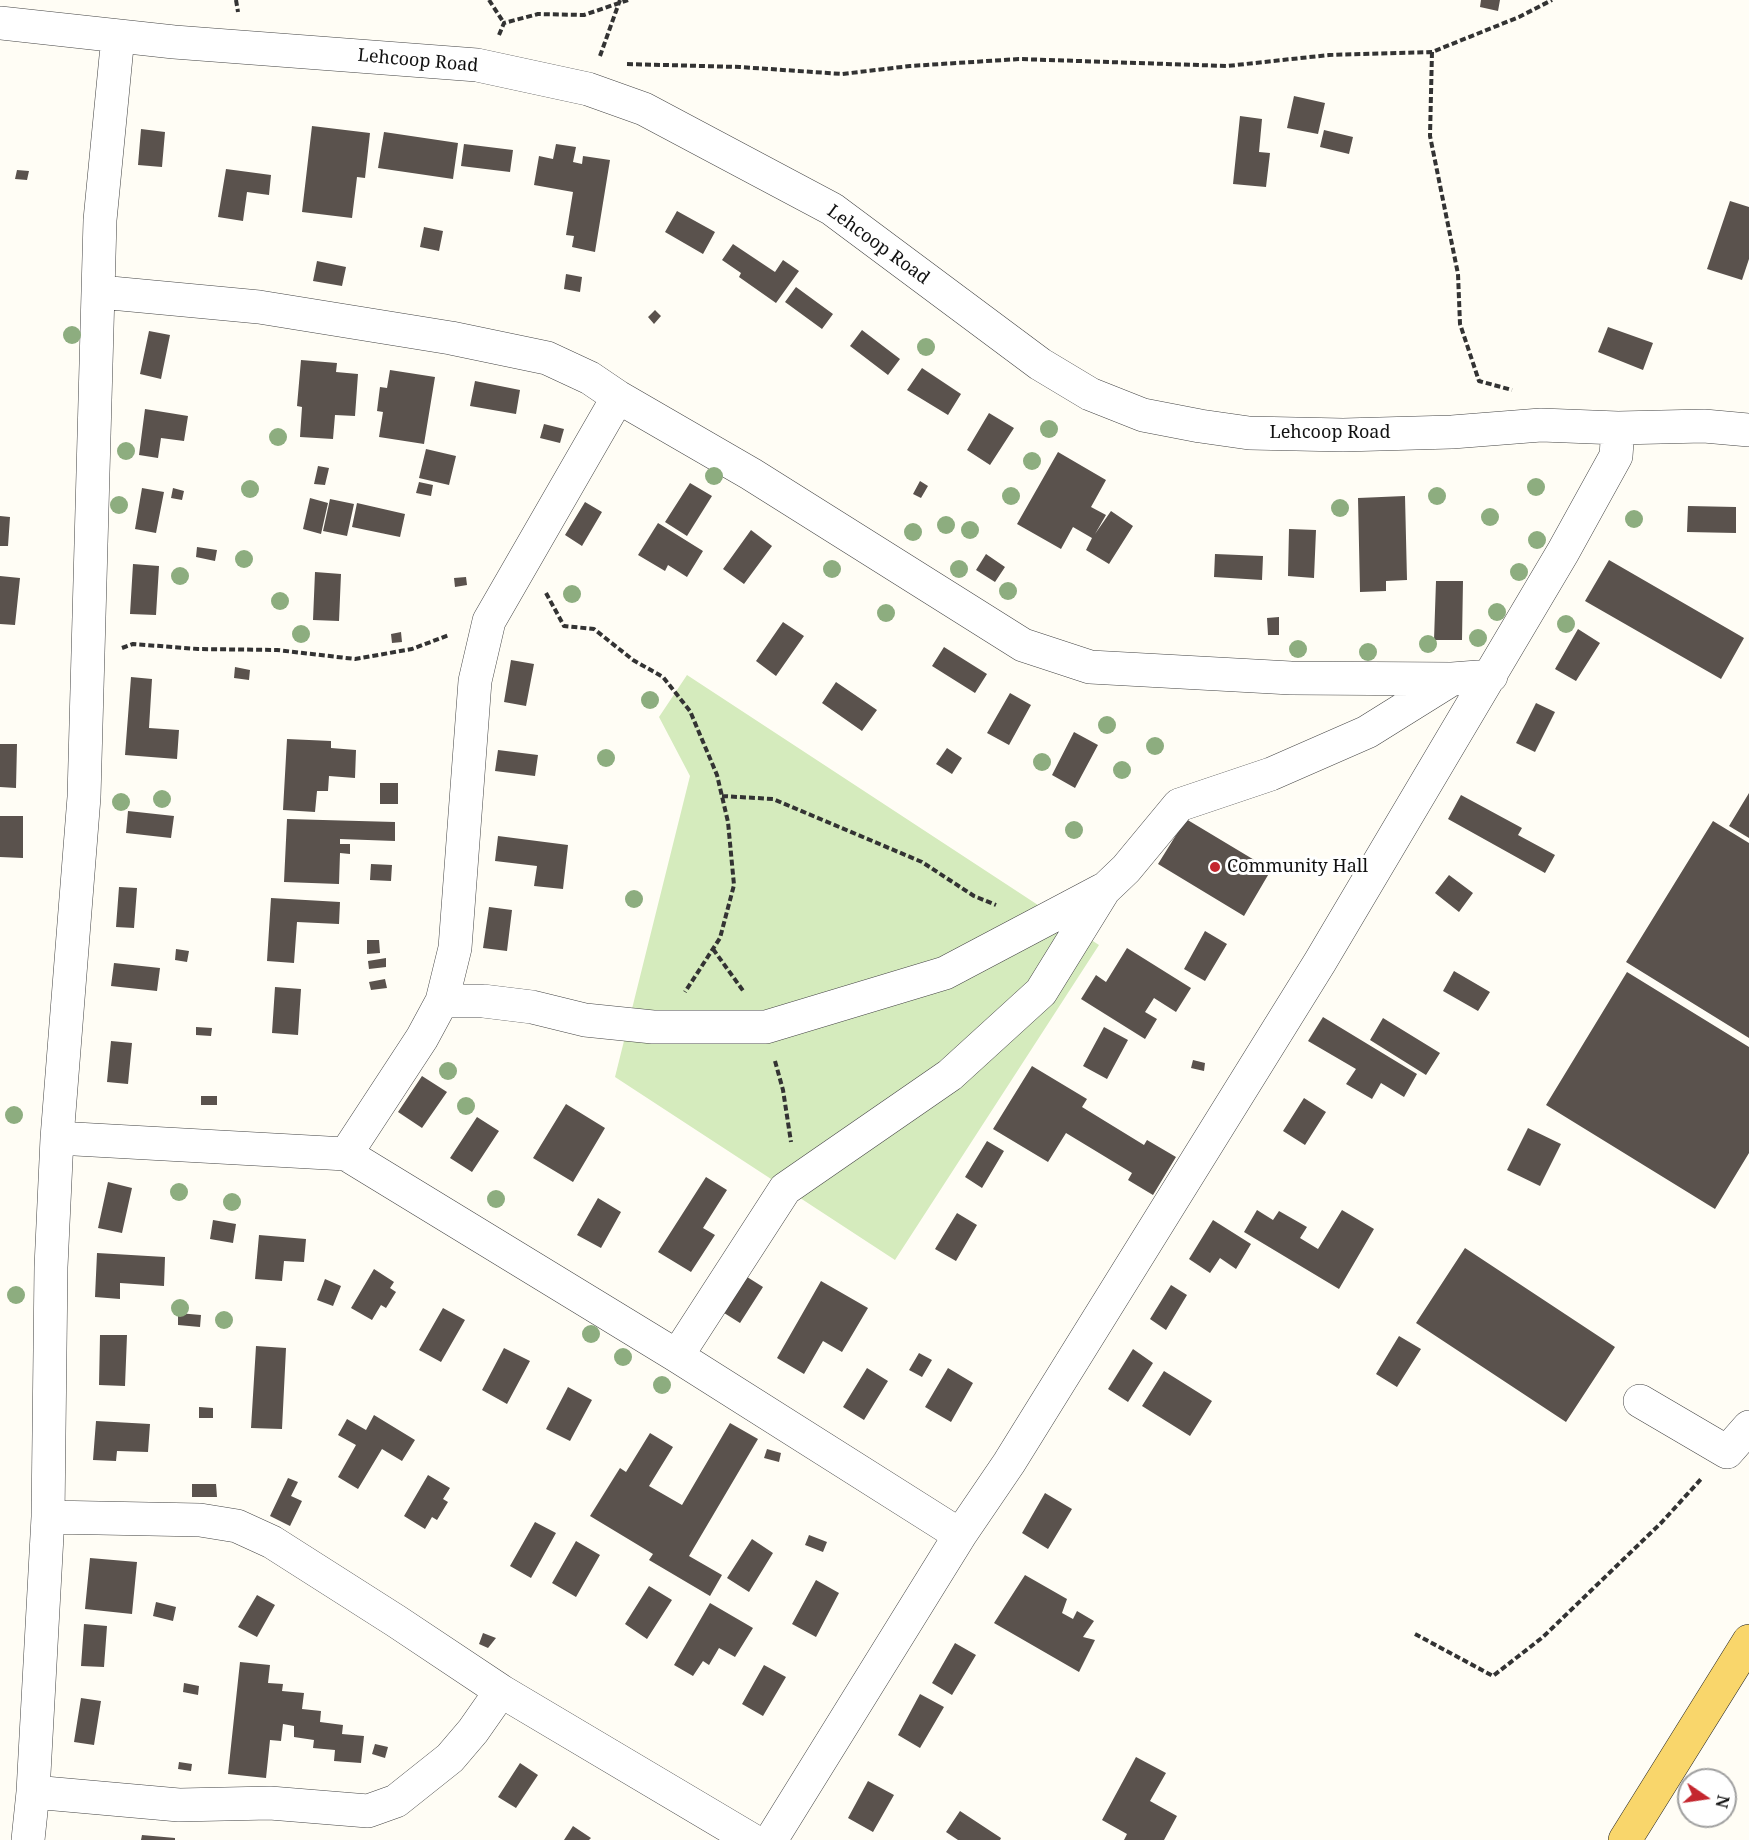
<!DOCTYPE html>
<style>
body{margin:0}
#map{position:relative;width:1749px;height:1840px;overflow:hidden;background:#fffdf5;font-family:"Noto Serif",serif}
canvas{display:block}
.north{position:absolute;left:1677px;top:1768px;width:60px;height:60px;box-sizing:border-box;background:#fff;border:2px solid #a0a0a0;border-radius:50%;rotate:103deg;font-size:16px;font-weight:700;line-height:24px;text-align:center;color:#111}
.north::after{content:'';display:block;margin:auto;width:21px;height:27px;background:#c4262e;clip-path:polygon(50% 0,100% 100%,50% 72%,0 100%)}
</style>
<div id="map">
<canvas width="1749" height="1840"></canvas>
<div class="north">N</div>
</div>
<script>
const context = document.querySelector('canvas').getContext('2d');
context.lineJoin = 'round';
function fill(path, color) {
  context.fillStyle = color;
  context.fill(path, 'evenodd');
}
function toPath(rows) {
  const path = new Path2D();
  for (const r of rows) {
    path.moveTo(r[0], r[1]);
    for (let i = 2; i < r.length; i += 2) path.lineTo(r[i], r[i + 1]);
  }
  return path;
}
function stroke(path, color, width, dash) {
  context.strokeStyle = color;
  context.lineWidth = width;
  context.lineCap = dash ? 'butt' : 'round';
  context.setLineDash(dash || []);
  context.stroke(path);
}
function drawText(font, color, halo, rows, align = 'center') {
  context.font = font + ' "Noto Serif",serif';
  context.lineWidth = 6;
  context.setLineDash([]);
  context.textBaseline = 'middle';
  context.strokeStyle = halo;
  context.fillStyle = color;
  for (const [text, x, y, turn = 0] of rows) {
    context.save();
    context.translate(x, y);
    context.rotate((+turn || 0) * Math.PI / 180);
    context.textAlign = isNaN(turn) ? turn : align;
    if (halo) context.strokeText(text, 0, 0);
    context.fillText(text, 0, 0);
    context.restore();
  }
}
const green = toPath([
 [687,675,1099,945,895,1260,615,1077,690,776,659,717]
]);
const building = toPath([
 [1481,0,1500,0,1498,11,1480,7],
 [1294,96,1325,103,1318,134,1287,128],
 [1240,116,1262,119,1259,152,1270,153,1266,187,1233,184],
 [312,126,370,133,365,178,357,177,352,218,302,212],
 [141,129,165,132,162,167,138,165],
 [1324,130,1353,137,1349,154,1320,147],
 [384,132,458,143,453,179,378,168],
 [464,144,513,150,510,172,461,166],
 [556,144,576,147,573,162,582,164,583,156,610,160,595,252,572,247,574,236,566,235,573,192,534,185,539,156,553,159],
 [226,169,271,175,269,195,247,192,243,221,218,217],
 [17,170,29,171,27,180,15,179],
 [1730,201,1749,207,1749,259,1742,280,1707,269],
 [677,211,715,232,703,254,665,232],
 [424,227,443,231,439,251,420,247],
 [733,244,775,272,783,260,799,271,776,303,739,277,741,273,722,260],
 [317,261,346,267,342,286,313,281],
 [566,274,582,277,580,292,564,289],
 [796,287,833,314,822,329,785,302],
 [655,310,661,316,654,324,648,317],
 [1608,327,1653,343,1643,370,1598,352],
 [862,330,900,359,888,375,850,346],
 [149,331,170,335,161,379,140,374],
 [301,360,337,363,336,372,358,374,355,416,335,415,333,439,300,437,302,407,297,406],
 [922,368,961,394,948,415,907,390],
 [390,370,435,377,424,444,379,437,383,412,377,411,380,387,387,388],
 [475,381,520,390,516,414,470,406],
 [145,409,188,416,184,441,161,438,158,458,139,455],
 [989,413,1014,428,990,465,967,450],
 [544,424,564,429,560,443,540,438],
 [426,449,456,456,449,485,419,478],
 [1058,452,1106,480,1091,507,1106,515,1095,534,1111,511,1133,526,1109,564,1086,550,1092,538,1073,527,1061,549,1017,524],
 [318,466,329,468,325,485,314,484],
 [920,481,928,486,921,498,913,494],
 [419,482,433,485,431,496,416,493],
 [690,483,712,496,687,536,665,522],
 [142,488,164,492,156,533,135,529],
 [173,488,184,491,182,500,171,498],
 [1405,496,1407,580,1386,581,1386,591,1360,592,1358,498],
 [310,498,328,503,321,534,303,529],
 [330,499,354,504,347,536,323,531],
 [585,502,602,512,582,546,565,535],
 [357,503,405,514,400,537,352,527],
 [1688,506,1736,507,1736,533,1687,532],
 [0,516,10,517,8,546,0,546],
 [658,523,703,551,687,577,668,565,665,571,638,555],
 [1289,529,1316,530,1314,578,1288,576],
 [751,530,772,546,744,584,723,569],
 [197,547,217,550,215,561,196,557],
 [986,554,1005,567,995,582,976,570],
 [1215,554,1263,556,1262,580,1214,577],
 [1609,560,1744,638,1721,679,1585,601],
 [133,564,159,566,156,615,130,614],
 [315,572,341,574,339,621,313,620],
 [0,576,20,578,15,625,0,624],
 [466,577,467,585,455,587,454,578],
 [1436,581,1463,581,1462,640,1434,640],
 [1279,617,1279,635,1268,635,1267,618],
 [783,622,804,636,776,676,756,661],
 [1578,629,1600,643,1576,681,1555,669],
 [401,632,402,642,392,643,391,634],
 [944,647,987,674,975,693,932,666],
 [511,660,534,664,526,706,504,702],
 [235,667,250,670,249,680,234,678],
 [131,677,152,679,149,728,179,730,177,759,125,755],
 [836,682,877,710,862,731,822,703],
 [1010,693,1031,705,1009,745,987,733],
 [1536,703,1555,712,1535,752,1516,743],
 [1074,732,1098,745,1075,788,1052,775],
 [287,739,331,741,331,748,356,750,355,778,329,776,328,791,317,791,315,812,283,810],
 [0,744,17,744,16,788,0,787],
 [947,748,962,758,952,774,936,764],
 [498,750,538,755,535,776,495,771],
 [380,783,398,783,398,804,380,804],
 [1749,793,1749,838,1729,826],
 [1461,795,1522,828,1518,835,1555,855,1545,873,1448,819],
 [128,811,174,816,171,838,126,833],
 [0,816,23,816,23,858,0,857],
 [287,819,395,822,395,841,340,839,340,844,350,844,350,854,340,853,339,884,284,882],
 [1186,819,1271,870,1244,916,1158,864],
 [1713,821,1749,843,1749,1038,1626,962],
 [498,836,568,845,563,889,534,886,537,866,495,861],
 [371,864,392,865,391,881,370,880],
 [1449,875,1473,893,1459,912,1435,893],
 [119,887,137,888,134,928,116,927],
 [271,898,340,902,339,924,297,922,294,963,267,961],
 [489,907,512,910,507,951,483,948],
 [1205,931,1227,944,1205,981,1184,969],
 [367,940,379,940,380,953,367,954],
 [1127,948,1191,988,1176,1012,1154,998,1145,1012,1157,1019,1145,1039,1081,999,1096,975,1106,982],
 [176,949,189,951,187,962,175,960],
 [386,958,386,967,369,969,368,961],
 [114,963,160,968,157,991,111,986],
 [1454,971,1490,992,1478,1011,1443,991],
 [1627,972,1749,1047,1749,1153,1715,1209,1546,1105],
 [385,979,387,988,371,990,369,982],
 [275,987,301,989,298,1035,272,1033],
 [1323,1017,1417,1074,1404,1097,1381,1083,1372,1099,1346,1084,1356,1069,1308,1041],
 [1383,1018,1440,1053,1426,1075,1370,1040],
 [196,1027,212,1028,211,1036,196,1035],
 [1104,1027,1128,1040,1107,1079,1083,1066],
 [111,1041,132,1043,128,1084,107,1082],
 [1193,1060,1205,1063,1204,1071,1191,1068],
 [1032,1066,1087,1099,1082,1107,1144,1145,1147,1140,1176,1157,1153,1195,1128,1180,1132,1173,1066,1133,1048,1162,993,1129],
 [422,1076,447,1092,422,1128,398,1112],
 [201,1096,217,1096,217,1105,201,1105],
 [1304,1098,1326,1112,1305,1145,1283,1131],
 [566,1104,605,1128,573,1182,533,1158],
 [477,1117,499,1131,472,1172,450,1158],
 [1528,1128,1561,1144,1540,1186,1507,1170],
 [987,1141,1004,1151,982,1188,965,1177],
 [706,1177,727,1190,703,1228,715,1235,691,1272,658,1252],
 [108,1182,132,1188,122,1233,98,1228],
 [598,1198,621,1212,601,1248,577,1235],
 [1257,1210,1273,1220,1279,1211,1307,1227,1300,1238,1318,1249,1342,1210,1374,1229,1339,1289,1244,1232],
 [957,1213,977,1225,956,1261,935,1249],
 [213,1220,236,1224,233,1243,210,1239],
 [1213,1220,1251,1244,1236,1269,1220,1258,1210,1273,1189,1259],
 [259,1235,306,1239,304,1262,284,1261,282,1281,255,1279],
 [1465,1248,1615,1347,1566,1422,1416,1323],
 [97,1253,165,1257,164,1286,120,1283,120,1299,95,1297],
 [374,1269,394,1282,390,1288,396,1292,386,1308,381,1305,372,1320,351,1308],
 [744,1275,763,1287,740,1323,721,1311],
 [325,1279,341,1286,333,1306,317,1300],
 [821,1281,868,1308,842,1352,823,1341,804,1374,777,1358],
 [1171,1285,1187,1295,1166,1330,1150,1319],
 [443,1308,465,1320,441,1362,419,1350],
 [178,1313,201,1315,200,1327,178,1325],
 [100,1335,127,1335,125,1386,99,1385],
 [1399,1336,1421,1349,1397,1387,1376,1374],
 [256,1346,286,1348,282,1429,251,1428],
 [504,1348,530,1361,507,1404,482,1390],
 [1133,1349,1153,1363,1128,1402,1108,1389],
 [919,1353,932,1360,922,1377,909,1370],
 [867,1368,888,1381,864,1420,843,1407],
 [948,1368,973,1383,951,1422,925,1407],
 [1164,1371,1212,1401,1190,1436,1142,1406],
 [568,1387,592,1400,570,1441,546,1429],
 [199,1407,213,1408,213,1418,199,1418],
 [374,1415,415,1440,402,1461,382,1449,358,1489,338,1477,356,1445,338,1435,347,1419,366,1430],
 [96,1421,150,1424,148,1452,117,1451,116,1461,93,1460],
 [730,1423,758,1439,689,1556,722,1575,710,1596,649,1560,653,1554,590,1516,620,1468,626,1472,650,1433,673,1447,649,1486,682,1505],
 [767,1449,781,1453,779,1462,764,1458],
 [428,1475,450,1488,443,1499,448,1502,437,1520,432,1517,425,1529,404,1516],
 [288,1478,298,1482,291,1496,302,1501,290,1526,270,1516],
 [192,1484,216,1484,217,1497,192,1497],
 [1045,1493,1072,1509,1048,1549,1022,1533],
 [535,1522,556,1533,531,1578,510,1566],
 [809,1535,827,1542,823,1552,805,1545],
 [752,1539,773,1553,749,1592,727,1578],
 [576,1541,600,1555,576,1597,552,1583],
 [90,1558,137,1562,132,1614,85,1609],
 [1025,1575,1067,1599,1062,1613,1073,1619,1077,1611,1094,1621,1083,1637,1095,1640,1079,1672,994,1623],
 [816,1580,839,1593,816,1637,792,1624],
 [649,1586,672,1600,647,1639,625,1624],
 [257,1595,275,1605,257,1637,238,1627],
 [156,1602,176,1607,173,1621,153,1616],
 [710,1603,753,1628,735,1657,719,1648,709,1665,703,1661,693,1676,674,1665],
 [84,1624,107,1626,104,1667,81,1666],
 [483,1633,496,1638,488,1648,479,1644],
 [955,1643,976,1655,952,1695,932,1683],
 [240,1662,270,1665,268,1683,283,1684,282,1691,304,1693,302,1709,321,1711,320,1722,343,1725,342,1734,364,1736,361,1763,334,1761,335,1750,313,1748,314,1740,294,1737,294,1726,283,1724,281,1741,270,1740,266,1778,228,1774],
 [764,1665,786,1677,763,1716,742,1704],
 [184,1683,199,1686,198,1695,183,1692],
 [920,1694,944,1707,920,1748,898,1735],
 [81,1698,101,1701,94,1745,74,1742],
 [375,1744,388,1747,385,1758,372,1754],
 [1136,1757,1166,1773,1150,1801,1177,1816,1164,1840,1124,1840,1127,1834,1102,1820],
 [179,1762,192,1764,191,1771,178,1769],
 [520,1763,538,1775,516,1808,498,1797],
 [868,1781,894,1795,873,1832,848,1818],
 [960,1811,1001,1838,1000,1840,958,1840,946,1832],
 [573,1826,591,1838,589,1840,564,1840],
 [142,1835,175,1838,175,1840,141,1840]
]);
const path = toPath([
 [236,0,238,12],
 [489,0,504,23],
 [499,35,504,23,538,14,584,15,628,0],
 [1432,52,1430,136,1458,274,1460,324,1479,381,1512,390],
 [600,56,620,0],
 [627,64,740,67,842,74,910,66,1019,59,1227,66,1329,55,1432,52,1519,17,1552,0],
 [546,593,564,626,594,629,633,660,663,677,690,711,717,775,728,822,734,885,720,938,685,992],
 [122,648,133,644,198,649,277,650,355,659,412,649,449,635],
 [722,796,773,799,922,862,974,896,996,905],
 [713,949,744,992],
 [775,1061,783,1090,791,1142],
 [1415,1634,1493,1676,1543,1637,1662,1522,1702,1478]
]);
const minor = toPath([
 [0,23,174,42,477,65,588,89,644,109,832,209,1040,364,1090,394,1143,415,1200,426,1249,433,1343,435,1452,432,1541,425,1618,428,1704,426,1749,430],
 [100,292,259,307,451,338,547,358,590,378,618,397,751,474,1023,645,1090,667,1291,678,1452,679,1491,676],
 [442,1001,483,1001,532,1007,585,1020,653,1027,766,1027,945,973,1102,890],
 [57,1138,346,1154,677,1356,960,1535],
 [346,1154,422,1038,442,1001,455,948,475,681,489,621,618,397],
 [677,1356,785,1189,950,1075,1041,992,1104,890,1126,869,1179,805,1271,774,1367,732,1452,679],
 [1640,1401,1727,1452,1749,1427],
 [48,1517,200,1520,237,1526,272,1542,396,1621,501,1691,752,1840],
 [33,1792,179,1805,270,1803,368,1811,396,1801,450,1758,473,1731,501,1691],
 [28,1840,33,1792,48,1517,51,1267,57,1138,84,797,100,220,118,36],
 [771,1840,960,1535,1009,1463,1320,962,1563,552,1616,456,1618,428]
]);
const major = toPath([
 [1625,1840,1749,1641]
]);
const trees = [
 [72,335],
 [926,347],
 [1049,429],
 [278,437],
 [126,451],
 [1032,461],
 [714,476],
 [1536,487],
 [250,489],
 [1011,496],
 [1437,496],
 [119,505],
 [1340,508],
 [1490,517],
 [1634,519],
 [946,525],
 [970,530],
 [913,532],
 [1537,540],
 [244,559],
 [832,569],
 [959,569],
 [1519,572],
 [180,576],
 [1008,591],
 [572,594],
 [280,601],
 [1497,612],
 [886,613],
 [1566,624],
 [301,634],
 [1478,638],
 [1428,644],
 [1298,649],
 [1368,652],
 [650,700],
 [1107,725],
 [1155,746],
 [606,758],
 [1042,762],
 [1122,770],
 [162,799],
 [121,802],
 [1074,830],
 [634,899],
 [448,1071],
 [466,1106],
 [14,1115],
 [179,1192],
 [496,1199],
 [232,1202],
 [16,1295],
 [180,1308],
 [224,1320],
 [591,1334],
 [623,1357],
 [662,1385]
];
const markers = [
 [1215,867,6,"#c4262e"]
];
const streetNames = [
 ["Lehcoop Road",418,61,5],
 ["Lehcoop Road",878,245,36],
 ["Lehcoop Road",1330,433]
];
const poiNames = [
 ["Community Hall",1227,867]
];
fill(green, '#d5ebbd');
fill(building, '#5a524d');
stroke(minor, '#444', 34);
stroke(major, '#222', 34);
stroke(path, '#333', 4, [6, 3]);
stroke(minor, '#fff', 33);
stroke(major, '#f9d66b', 33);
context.fillStyle = '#8dad7f';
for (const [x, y] of trees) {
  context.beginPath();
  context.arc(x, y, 9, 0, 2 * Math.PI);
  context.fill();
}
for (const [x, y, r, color] of markers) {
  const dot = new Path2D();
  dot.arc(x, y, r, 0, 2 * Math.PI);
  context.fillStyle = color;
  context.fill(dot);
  stroke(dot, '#fff', 2);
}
drawText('18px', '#111', '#fff', streetNames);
drawText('18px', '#111', '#fff', poiNames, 'left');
</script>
